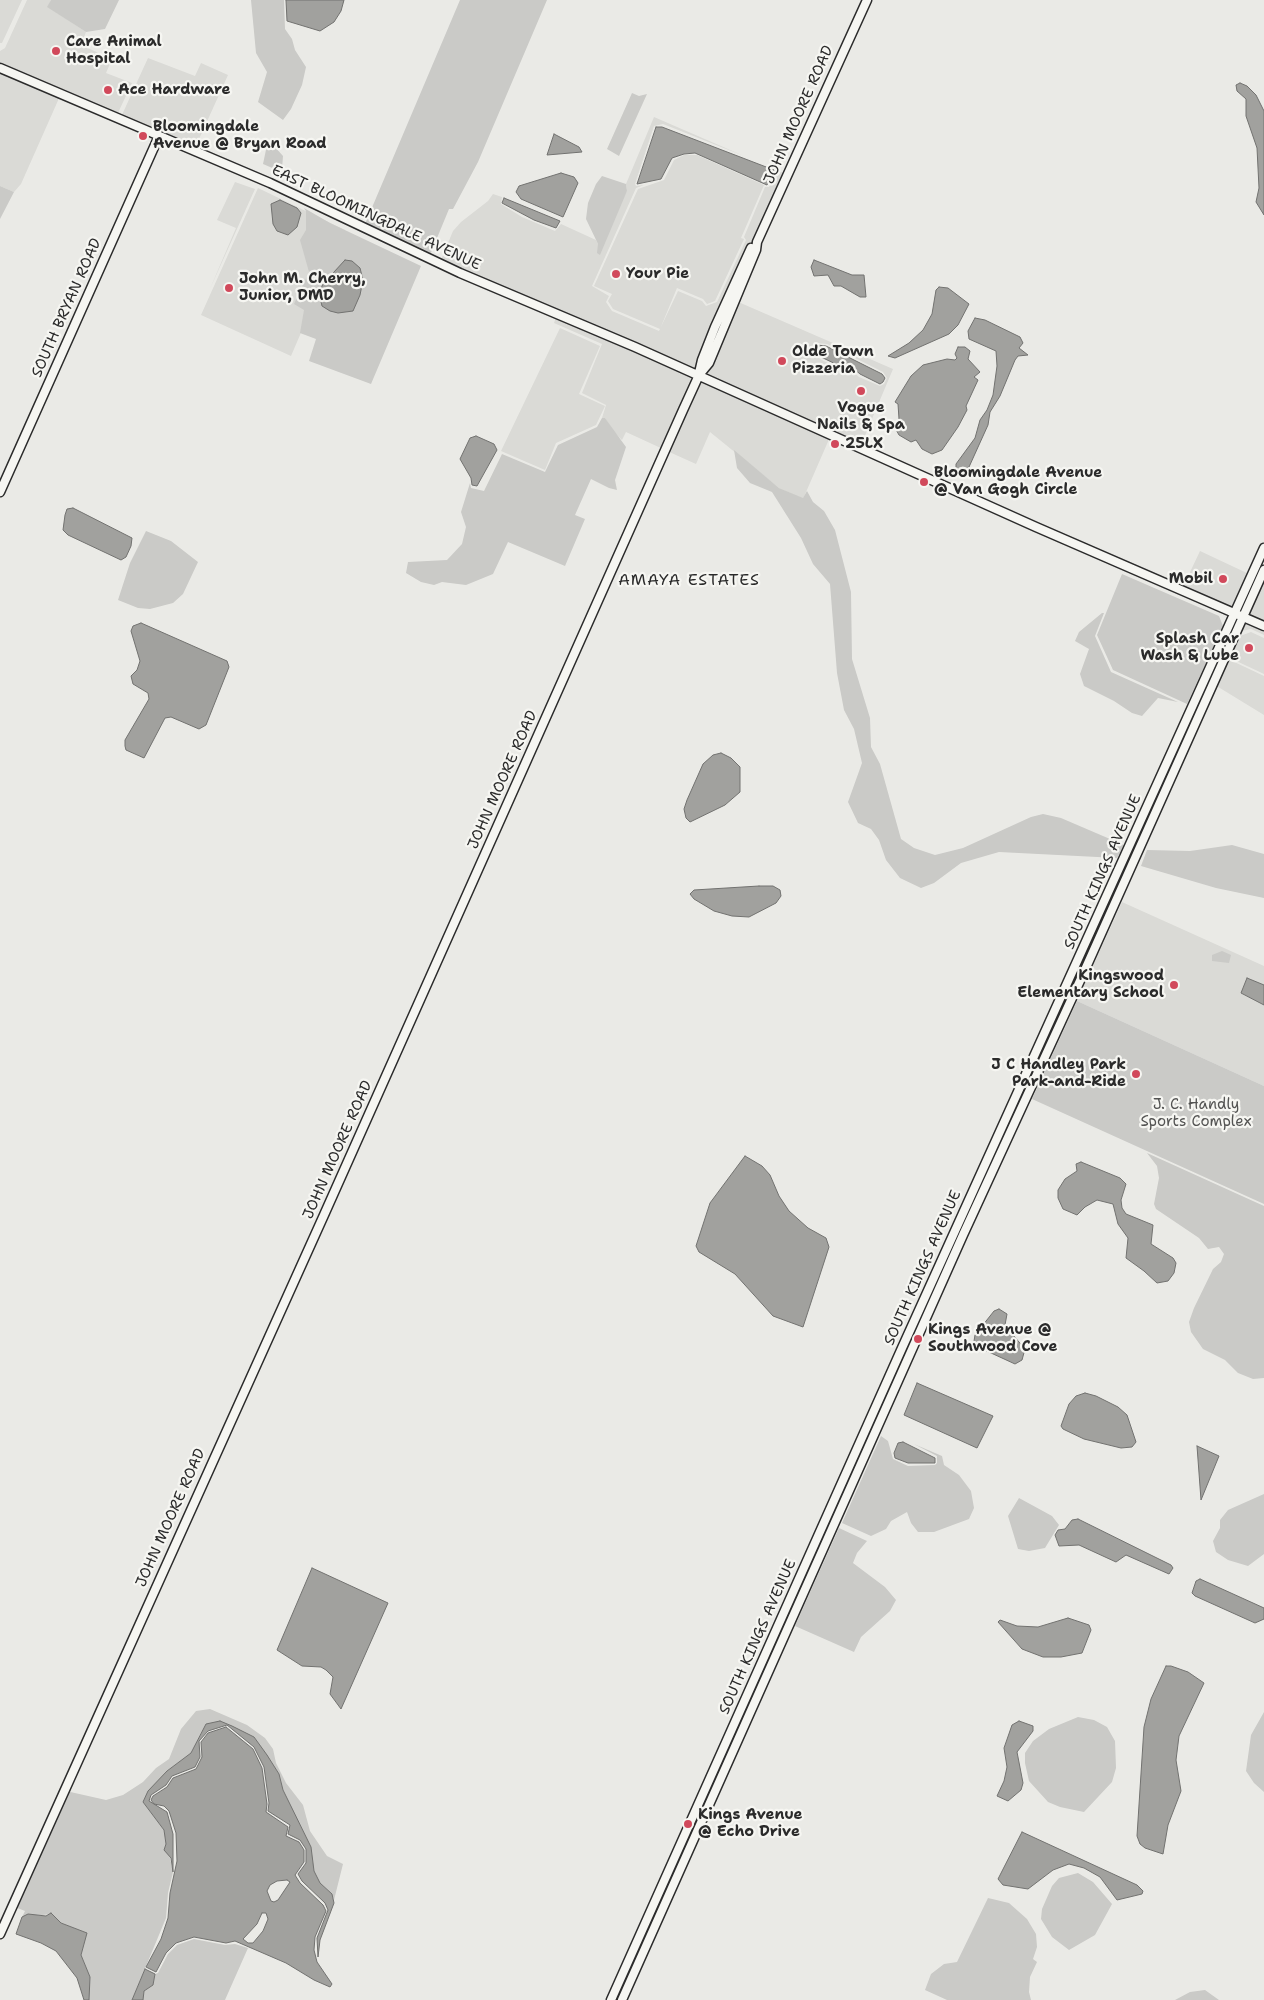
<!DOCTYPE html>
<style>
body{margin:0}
canvas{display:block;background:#eaeae6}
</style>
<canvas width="1264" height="2000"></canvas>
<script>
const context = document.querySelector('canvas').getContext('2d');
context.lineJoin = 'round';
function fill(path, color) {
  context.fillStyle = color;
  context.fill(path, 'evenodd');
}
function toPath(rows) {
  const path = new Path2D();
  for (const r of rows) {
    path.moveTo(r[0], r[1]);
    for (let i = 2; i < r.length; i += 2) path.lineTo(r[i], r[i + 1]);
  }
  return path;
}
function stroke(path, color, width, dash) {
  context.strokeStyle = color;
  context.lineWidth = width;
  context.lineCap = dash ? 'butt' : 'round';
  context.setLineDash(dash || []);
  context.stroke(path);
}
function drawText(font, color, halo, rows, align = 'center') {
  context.font = font + ' "Shantell Sans",sans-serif';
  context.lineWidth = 4.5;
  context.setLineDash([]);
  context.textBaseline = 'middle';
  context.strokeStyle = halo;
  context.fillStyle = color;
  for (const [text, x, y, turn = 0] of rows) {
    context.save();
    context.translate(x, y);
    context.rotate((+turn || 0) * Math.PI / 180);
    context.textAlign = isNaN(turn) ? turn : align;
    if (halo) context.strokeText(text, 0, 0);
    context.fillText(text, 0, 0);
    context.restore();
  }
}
const built = toPath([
 [0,0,22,0,2,43,0,43],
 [27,0,51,0,48,7,86,32,81,45,112,59,106,73,132,83,117,115,64,89,62,91,0,65,0,51,5,48],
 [148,58,195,76,201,63,228,75,195,148,121,117],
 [0,71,60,96,21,184,14,192,0,186],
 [654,117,744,156,663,124,654,126,635,184,636,186,644,185,636,188,592,286,609,296,606,302,612,311,659,331,678,291,702,301,706,306,717,302,746,240,744,237,765,187,769,187,776,170,786,174,754,241,749,247,697,371,441,260,453,231,461,222,488,201,493,194,502,197,501,204,522,217,555,231,561,224,596,240,598,244,627,191,626,184],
 [684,155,697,155,764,185,741,238,744,239,715,301,707,304,703,299,677,288,660,329,613,309,608,301,612,294,594,286,638,189,664,180,674,160],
 [235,182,255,189,209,291,236,228,217,220],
 [258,188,345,230,291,356,201,315],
 [736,301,893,369,861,445,703,374],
 [817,343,827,344,883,372,887,378,884,384,880,386,859,377,851,370,841,370,820,359,814,351],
 [556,317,696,377,663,449,626,432,622,440,613,431,605,418,602,418,606,405,582,393,602,344,554,323],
 [560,328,600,346,579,394,605,406,596,425,556,443,545,470,501,451],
 [700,379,830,437,803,499,779,488,710,432,696,464,667,451],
 [1200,551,1249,574,1233,609,1183,587],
 [1264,576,1264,623,1247,615],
 [1245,620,1264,629,1264,635,1251,629,1242,631,1228,659,1264,676,1264,715,1215,685],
 [1251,632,1264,638,1264,674,1230,658,1240,636],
 [1122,902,1264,966,1264,1086,1077,1001]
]);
const green = toPath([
 [51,0,119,0,105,29,86,32,47,7],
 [251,0,284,0,285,29,292,39,295,50,306,67,302,85,291,109,283,120,258,102,267,72,256,53],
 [460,0,547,0,478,162,453,209,449,209,430,255,365,224],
 [632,93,639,96,647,94,619,156,607,149],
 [267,145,275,147,283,156,282,169,277,170,263,164],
 [602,176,626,184,627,191,600,255,597,253,598,244,586,219,588,203,596,184],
 [0,186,14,192,0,219],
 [304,208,330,223,421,266,371,384,309,361,316,339,300,333,304,310,294,304,309,272,300,240,306,230,306,211],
 [602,418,605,418,626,447,615,480,617,490,609,488,591,479,575,515,585,519,565,566,508,542,493,574,466,585,442,582,434,585,421,582,406,573,408,562,447,560,462,544,466,527,461,512,470,483,471,488,484,491,502,454,545,472,558,445,597,427],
 [734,450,779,488,803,498,807,491,813,502,824,511,835,530,851,592,852,659,870,718,871,747,880,764,901,839,914,848,935,855,963,848,1031,817,1043,814,1061,818,1124,845,1117,858,999,852,961,863,934,883,921,888,900,878,886,860,879,840,871,829,858,823,848,802,862,763,854,729,844,710,837,673,830,584,813,564,801,538,772,492,750,483,737,468],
 [146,531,171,541,198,562,183,594,173,603,150,609,138,608,118,600,130,563],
 [1122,574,1219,616,1223,626,1187,704,1113,670,1097,635],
 [1102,613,1104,613,1095,636,1111,672,1178,702,1158,698,1142,716,1132,713,1114,701,1084,686,1080,674,1089,649,1075,641,1079,632],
 [1232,845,1264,854,1264,898,1216,888,1141,866,1147,850,1190,851],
 [1222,951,1231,955,1229,963,1212,961,1212,955],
 [1077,1001,1264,1086,1264,1204,1032,1099],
 [1147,1153,1264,1206,1264,1378,1253,1379,1238,1373,1225,1360,1203,1349,1191,1332,1189,1322,1194,1308,1213,1269,1221,1262,1224,1254,1219,1247,1208,1249,1199,1238,1156,1209,1154,1204,1159,1178,1157,1166],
 [881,1436,888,1441,893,1459,908,1466,935,1465,937,1463,937,1456,914,1444,942,1456,944,1465,959,1475,971,1491,974,1508,969,1519,934,1532,918,1532,911,1523,907,1512,891,1521,886,1529,871,1536,842,1523],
 [1264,1494,1264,1554,1248,1566,1228,1560,1216,1552,1213,1541,1220,1528,1220,1520,1228,1510],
 [1019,1498,1052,1516,1059,1525,1045,1548,1029,1551,1018,1549,1008,1516],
 [839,1528,867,1541,857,1553,853,1563,885,1587,896,1600,890,1611,861,1637,854,1652,795,1626],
 [210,1709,247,1725,265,1738,273,1749,276,1763,286,1783,303,1805,310,1831,327,1856,343,1864,334,1900,332,1894,320,1883,314,1871,310,1847,283,1790,279,1774,254,1737,220,1722,201,1733,191,1753,167,1771,143,1802,164,1830,173,1872,168,1893,166,1918,132,2000,89,2000,90,1977,81,1955,86,1933,61,1923,52,1914,22,1917,25,1911,15,1907,66,1791,106,1800,123,1795,143,1782,156,1768,169,1759,181,1729,196,1711],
 [1264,1712,1264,1792,1254,1783,1246,1771,1251,1735],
 [1078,1717,1094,1720,1107,1727,1115,1741,1116,1768,1112,1782,1084,1812,1060,1807,1048,1802,1029,1781,1025,1763,1025,1753,1033,1741,1049,1729],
 [1078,1873,1093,1882,1112,1904,1095,1935,1069,1950,1052,1937,1041,1919,1042,1909,1052,1886,1059,1878],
 [988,1898,1009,1903,1027,1919,1036,1934,1037,1947,1033,1959,1037,1962,1030,1977,1029,1992,1031,2000,947,2000,925,1990,931,1974,944,1964,957,1962],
 [194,1939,225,1945,235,1944,248,1948,225,2000,143,2000,144,1991,153,1985,155,1974,158,1973,168,1954,177,1945],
 [1205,1990,1219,2000,1175,2000,1190,1992]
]);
const water = toPath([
 [286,0,344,0,341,11,334,22,320,31,287,21,286,0],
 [1240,83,1247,86,1256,95,1264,111,1264,215,1256,202,1259,188,1257,148,1246,116,1246,99,1237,91,1236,85,1240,83],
 [656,127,662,127,774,170,767,185,695,153,684,154,672,158,661,179,637,184,656,127],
 [554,134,579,147,582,152,547,155,554,134],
 [561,173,574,177,578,183,563,217,521,199,516,192,519,186,561,173],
 [504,198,560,221,556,228,534,220,502,203,504,198],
 [280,200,297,208,301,213,297,227,288,235,277,231,273,224,271,204,280,200],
 [345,260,352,261,360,268,363,280,360,295,353,311,338,313,330,311,322,306,319,293,323,284,345,260],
 [814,260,852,275,864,275,866,297,860,297,841,286,834,286,828,275,814,276,811,267,814,260],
 [939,287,948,288,969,304,958,325,949,334,895,358,888,356,909,343,923,330,932,314,936,290,939,287],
 [975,318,985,320,1020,337,1023,343,1019,348,1028,355,1018,356,1015,360,1000,396,990,412,988,425,969,467,960,472,956,468,956,464,975,438,980,420,987,410,993,395,997,366,996,351,969,339,968,331,975,318],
 [817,345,826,346,882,374,885,378,883,382,880,384,860,374,852,367,842,367,821,357,816,350,817,345],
 [958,347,965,347,970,351,968,359,980,372,974,377,978,380,966,406,967,410,958,427,942,450,932,454,922,449,916,440,911,442,899,435,894,426,901,423,902,420,899,419,898,404,895,402,911,376,923,365,947,359,955,360,957,358,955,354,958,347],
 [476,436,494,444,497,450,477,486,472,485,471,478,460,459,470,438,476,436],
 [73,508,132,538,131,546,126,557,121,560,68,535,63,530,65,515,67,509,73,508],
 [141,623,227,661,229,667,206,725,199,729,171,717,165,718,144,758,126,750,125,746,125,740,149,699,148,693,133,684,131,676,137,670,140,661,131,631,133,626,141,623],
 [721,753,731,758,740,767,740,792,725,805,690,822,686,818,684,809,687,800,703,764,713,755,721,753],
 [759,886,773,886,780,890,781,896,776,903,749,917,732,916,714,911,694,899,690,894,694,890,759,886],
 [1247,978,1264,985,1264,1005,1241,993,1247,978],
 [745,1156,762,1166,770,1175,779,1196,789,1211,808,1228,826,1238,829,1247,803,1327,773,1316,735,1274,699,1252,696,1246,710,1203,745,1156],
 [1081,1162,1120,1178,1126,1184,1121,1200,1122,1208,1126,1214,1153,1225,1151,1244,1173,1258,1176,1263,1174,1273,1168,1281,1157,1283,1144,1271,1126,1258,1128,1238,1118,1224,1113,1204,1097,1200,1085,1207,1077,1215,1063,1209,1058,1198,1058,1190,1065,1179,1077,1171,1076,1164,1081,1162],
 [999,1309,1007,1314,1005,1325,1007,1328,1025,1349,1022,1360,1015,1364,978,1347,974,1341,975,1335,994,1311,999,1309],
 [917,1383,993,1416,977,1448,904,1415,917,1383],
 [1085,1393,1096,1396,1118,1407,1127,1415,1136,1442,1132,1447,1121,1448,1084,1439,1063,1429,1061,1426,1069,1404,1076,1396,1085,1393],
 [903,1442,935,1458,935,1463,908,1463,895,1458,894,1453,898,1443,903,1442],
 [1197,1446,1219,1456,1201,1500,1197,1446],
 [1078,1519,1171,1565,1173,1568,1169,1574,1126,1555,1116,1562,1079,1545,1059,1546,1055,1535,1058,1530,1065,1529,1072,1520,1078,1519],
 [312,1568,388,1603,341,1709,330,1694,333,1677,326,1670,321,1667,302,1666,277,1650,312,1568],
 [1200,1579,1264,1608,1264,1619,1255,1623,1195,1596,1192,1593,1196,1581,1200,1579],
 [1068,1618,1089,1625,1091,1630,1082,1653,1061,1657,1043,1657,1022,1649,998,1622,1000,1620,1017,1626,1038,1627,1068,1618],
 [1166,1666,1171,1666,1188,1672,1204,1683,1179,1736,1176,1760,1181,1791,1168,1825,1163,1854,1145,1848,1140,1844,1137,1836,1144,1727,1151,1699,1166,1666],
 [220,1721,232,1726,254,1737,267,1755,279,1774,283,1790,311,1847,314,1871,320,1883,332,1894,334,1903,320,1940,318,1957,317,1938,328,1910,325,1903,302,1881,298,1874,306,1863,306,1849,300,1840,288,1834,290,1825,268,1811,269,1803,264,1767,254,1747,227,1725,208,1731,199,1741,200,1757,195,1767,172,1776,166,1785,151,1795,149,1801,167,1812,173,1834,173,1872,171,1858,164,1850,166,1844,164,1830,143,1802,148,1791,167,1771,191,1753,206,1724,220,1721],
 [1019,1721,1033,1726,1033,1731,1017,1752,1023,1783,1021,1790,1008,1801,997,1796,1004,1781,1007,1767,1004,1748,1012,1725,1019,1721],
 [226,1727,253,1749,262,1768,267,1804,266,1812,288,1827,286,1836,299,1842,304,1850,304,1862,295,1875,300,1883,323,1905,326,1911,315,1937,314,1950,317,1962,332,1984,330,1987,314,1980,286,1963,235,1941,226,1943,194,1937,176,1943,166,1953,156,1972,146,1967,161,1939,168,1918,170,1893,177,1861,176,1833,169,1811,164,1806,154,1804,151,1800,153,1796,167,1787,173,1778,196,1769,202,1757,201,1742,208,1733,226,1727],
 [287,1880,290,1882,278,1900,274,1902,271,1901,267,1891,270,1885,277,1881,287,1880],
 [262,1913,266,1913,268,1919,263,1931,253,1943,248,1943,243,1939,257,1924,262,1913],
 [1022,1832,1137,1885,1143,1891,1142,1894,1117,1900,1100,1877,1084,1868,1069,1864,1053,1870,1028,1889,1003,1885,998,1879,1022,1832],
 [51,1913,61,1923,87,1933,81,1955,90,1977,89,2000,84,2000,77,1978,56,1951,41,1943,16,1934,22,1917,28,1914,46,1916,51,1913],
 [145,1969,155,1974,153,1985,144,1991,143,2000,132,2000,145,1969]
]);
const secondary = toPath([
 [0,68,270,183,460,273,635,347,1036,527,1264,626],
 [699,373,702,360,715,327,751,248],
 [0,492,159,136],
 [0,1934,324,1215,683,410,699,375,709,363,756,250,757,242,867,0],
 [611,2000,902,1348,1264,548],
 [622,2000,963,1235,1084,972,1264,570]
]);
const markers = [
 [56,51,5,"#d1495b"],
 [108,90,5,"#d1495b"],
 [143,136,5,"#d1495b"],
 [616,274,5,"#d1495b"],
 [229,288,5,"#d1495b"],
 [782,361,5,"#d1495b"],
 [861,391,5,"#d1495b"],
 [835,444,5,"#d1495b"],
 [924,482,5,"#d1495b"],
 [1223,579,5,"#d1495b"],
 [1249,648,5,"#d1495b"],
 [1174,985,5,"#d1495b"],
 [1136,1074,5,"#d1495b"],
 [918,1339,5,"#d1495b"],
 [688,1824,5,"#d1495b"]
];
const poiNames = [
 ["Care Animal",66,42],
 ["Hospital",66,59],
 ["Ace Hardware",118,90],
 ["Bloomingdale",153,127],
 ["Avenue @ Bryan Road",153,144],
 ["Your Pie",626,274],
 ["John M. Cherry,",239,279],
 ["Junior, DMD",239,296],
 ["Olde Town",792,352],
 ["Pizzeria",792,369],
 ["Vogue",861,408,"center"],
 ["Nails & Spa",861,425,"center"],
 ["25LX",845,444],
 ["Bloomingdale Avenue",934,473],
 ["@ Van Gogh Circle",934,490],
 ["Mobil",1213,579,"right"],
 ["Splash Car",1239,639,"right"],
 ["Wash & Lube",1239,656,"right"],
 ["Kingswood",1164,976,"right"],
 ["Elementary School",1164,993,"right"],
 ["J C Handley Park",1126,1065,"right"],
 ["Park-and-Ride",1126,1082,"right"],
 ["Kings Avenue @",928,1330],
 ["Southwood Cove",928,1347],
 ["Kings Avenue",698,1815],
 ["@ Echo Drive",698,1832]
];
const streetNames = [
 ["JOHN MOORE ROAD",799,115,-66],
 ["EAST BLOOMINGDALE AVENUE",376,218,25],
 ["SOUTH BRYAN ROAD",67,308,-66],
 ["JOHN MOORE ROAD",503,780,-66],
 ["SOUTH KINGS AVENUE",1103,872,-66],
 ["JOHN MOORE ROAD",338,1150,-66],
 ["SOUTH KINGS AVENUE",923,1268,-66],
 ["JOHN MOORE ROAD",171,1518,-66],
 ["SOUTH KINGS AVENUE",758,1637,-66]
];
const parkNames = [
 ["J. C. Handly",1196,1105],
 ["Sports Complex",1196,1122]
];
const neighbourhoodNames = [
 ["AMAYA ESTATES",689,581]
];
fill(built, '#dadad6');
fill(green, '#cacac7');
fill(water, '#a1a19e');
stroke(water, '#727270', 1);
stroke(secondary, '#2b2b2b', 11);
stroke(secondary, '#f6f6f2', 8);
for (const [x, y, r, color] of markers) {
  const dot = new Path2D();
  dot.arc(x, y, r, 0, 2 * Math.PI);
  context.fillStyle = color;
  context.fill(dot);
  stroke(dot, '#f6f6f2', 2);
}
drawText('bold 15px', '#2b2b2b', '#f6f6f2', poiNames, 'left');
drawText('15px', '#2b2b2b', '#f6f6f2', streetNames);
drawText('15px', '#535352', '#f6f6f2', parkNames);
context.letterSpacing = '1px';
drawText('16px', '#2b2b2b', '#f6f6f2', neighbourhoodNames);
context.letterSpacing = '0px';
</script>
